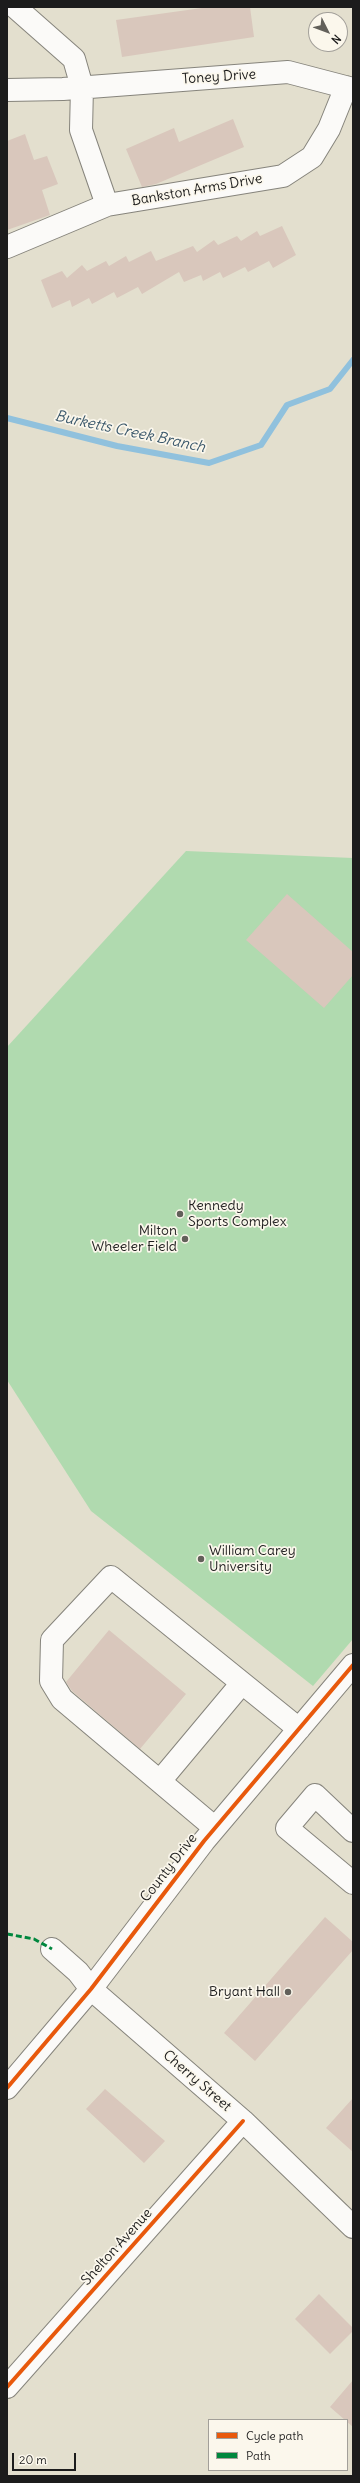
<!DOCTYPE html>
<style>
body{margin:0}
#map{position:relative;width:360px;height:2483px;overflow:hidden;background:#e3dfce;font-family:Delius,sans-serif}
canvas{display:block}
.frame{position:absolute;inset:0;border:8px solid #1c1c1c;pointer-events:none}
.legend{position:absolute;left:208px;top:2419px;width:140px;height:52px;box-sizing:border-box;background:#fbf7ec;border:1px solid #a29f99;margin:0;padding:5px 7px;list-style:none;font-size:12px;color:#1c1c1c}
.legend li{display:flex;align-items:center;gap:8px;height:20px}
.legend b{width:20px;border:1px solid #a29f99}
.north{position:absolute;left:308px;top:12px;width:40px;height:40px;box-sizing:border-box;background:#fbf7ec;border:1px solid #a29f99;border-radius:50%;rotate:132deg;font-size:11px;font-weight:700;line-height:16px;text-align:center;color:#1c1c1c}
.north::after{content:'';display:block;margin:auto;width:14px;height:18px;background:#62605a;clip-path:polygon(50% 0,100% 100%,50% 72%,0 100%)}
.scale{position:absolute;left:12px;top:2453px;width:64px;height:18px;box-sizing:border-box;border:2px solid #1c1c1c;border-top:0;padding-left:5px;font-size:12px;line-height:14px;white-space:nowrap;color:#1c1c1c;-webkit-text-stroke:3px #fbf7ec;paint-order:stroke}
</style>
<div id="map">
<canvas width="360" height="2483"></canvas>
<div class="frame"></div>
<ul class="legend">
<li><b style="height:5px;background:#e8590c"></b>Cycle path</li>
<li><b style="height:5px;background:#00873e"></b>Path</li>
</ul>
<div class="north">N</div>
<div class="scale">20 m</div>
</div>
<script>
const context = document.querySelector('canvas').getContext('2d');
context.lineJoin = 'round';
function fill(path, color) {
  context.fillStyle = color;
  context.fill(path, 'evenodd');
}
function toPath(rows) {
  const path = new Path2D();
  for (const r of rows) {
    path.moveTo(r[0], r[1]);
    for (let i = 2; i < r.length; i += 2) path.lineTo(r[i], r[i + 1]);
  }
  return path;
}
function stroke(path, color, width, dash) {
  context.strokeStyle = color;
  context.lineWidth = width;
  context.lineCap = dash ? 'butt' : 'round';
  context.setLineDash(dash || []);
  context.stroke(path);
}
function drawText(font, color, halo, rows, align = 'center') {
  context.font = font + ' Delius,sans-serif';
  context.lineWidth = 3.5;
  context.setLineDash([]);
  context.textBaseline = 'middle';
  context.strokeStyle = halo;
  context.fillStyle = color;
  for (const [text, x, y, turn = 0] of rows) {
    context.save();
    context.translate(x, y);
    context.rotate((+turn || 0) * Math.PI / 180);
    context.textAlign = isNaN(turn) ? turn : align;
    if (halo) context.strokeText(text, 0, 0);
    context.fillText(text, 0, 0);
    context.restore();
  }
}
const green = toPath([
 [186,851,353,858,353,1639,313,1686,91,1511,7,1380,7,1047]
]);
const stream = toPath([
 [7,418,117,446,209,463,261,445,287,405,330,389,353,360]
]);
const building = toPath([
 [209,7,250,7,254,37,122,57,116,20],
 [233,119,244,147,156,184,142,187,126,149,174,128,179,142],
 [25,134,34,160,47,156,58,184,42,190,50,215,7,230,7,141],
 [282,226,296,255,273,268,269,261,248,272,245,267,223,278,220,272,203,281,201,275,184,282,179,272,142,294,138,287,117,298,114,292,92,304,89,298,72,307,70,300,52,308,41,280,62,271,67,278,82,265,87,271,106,261,109,266,126,256,129,262,151,251,156,261,193,246,197,252,214,240,218,245,237,236,241,241,257,231,260,236],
 [287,894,353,952,353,975,324,1008,246,940],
 [109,1630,186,1694,140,1749,72,1691,66,1682],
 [325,1917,353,1942,353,1950,255,2061,224,2033],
 [105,2089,165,2141,144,2163,86,2109],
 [353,2098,353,2152,326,2128],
 [319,2294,353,2328,353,2331,330,2354,295,2319],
 [353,2380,353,2427,330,2407]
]);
const minor = toPath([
 [15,7,74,59,82,87,81,130,107,205],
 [7,90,63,89,288,72,353,89],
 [7,247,107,205,283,176,312,157,329,129,346,87],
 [160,1781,242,1683],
 [215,1828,62,1699,51,1681,52,1640,111,1577,299,1729],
 [353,1831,315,1795,287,1828,353,1883],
 [52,1949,78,1972,91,1989,243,2121,353,2227],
 [7,2088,91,1989,204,1841,353,1665],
 [7,2387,243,2121]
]);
const quiet = toPath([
 [7,1934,34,1939,52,1949]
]);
const cycleway = toPath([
 [7,2088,91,1989,204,1841,353,1665],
 [7,2387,243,2121]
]);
const markers = [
 [180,1214,4,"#62605a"],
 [185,1239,4,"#62605a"],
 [201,1559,4,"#62605a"],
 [288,1992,4,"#62605a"]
];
const streetNames = [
 ["Toney Drive",219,77,-4],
 ["Bankston Arms Drive",197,190,-10],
 ["County Drive",169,1868,-52],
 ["Cherry Street",197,2081,41],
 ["Shelton Avenue",117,2247,-48]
];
const poiNames = [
 ["Kennedy",188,1206],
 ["Sports Complex",188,1222],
 ["Milton",177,1231,"right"],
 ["Wheeler Field",177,1247,"right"],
 ["William Carey",209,1551],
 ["University",209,1567],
 ["Bryant Hall",280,1992,"right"]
];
const waterNames = [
 ["Burketts Creek Branch",130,432,12]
];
fill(green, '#b0daaf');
stroke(stream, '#90c1dd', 6);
fill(building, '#d9c7bc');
stroke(minor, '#86847c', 24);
stroke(minor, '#fbfaf8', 22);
stroke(quiet, '#00873e', 3, [6, 3]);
stroke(cycleway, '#e8590c', 4);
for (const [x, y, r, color] of markers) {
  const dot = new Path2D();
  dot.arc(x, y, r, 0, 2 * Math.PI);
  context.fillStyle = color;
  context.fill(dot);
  stroke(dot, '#fbf7ec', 1.5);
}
drawText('14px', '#1c1c1c', '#fbf7ec', streetNames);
drawText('14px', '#1c1c1c', '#fbf7ec', poiNames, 'left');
drawText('italic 15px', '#3c596c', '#fbf7ec', waterNames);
</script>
